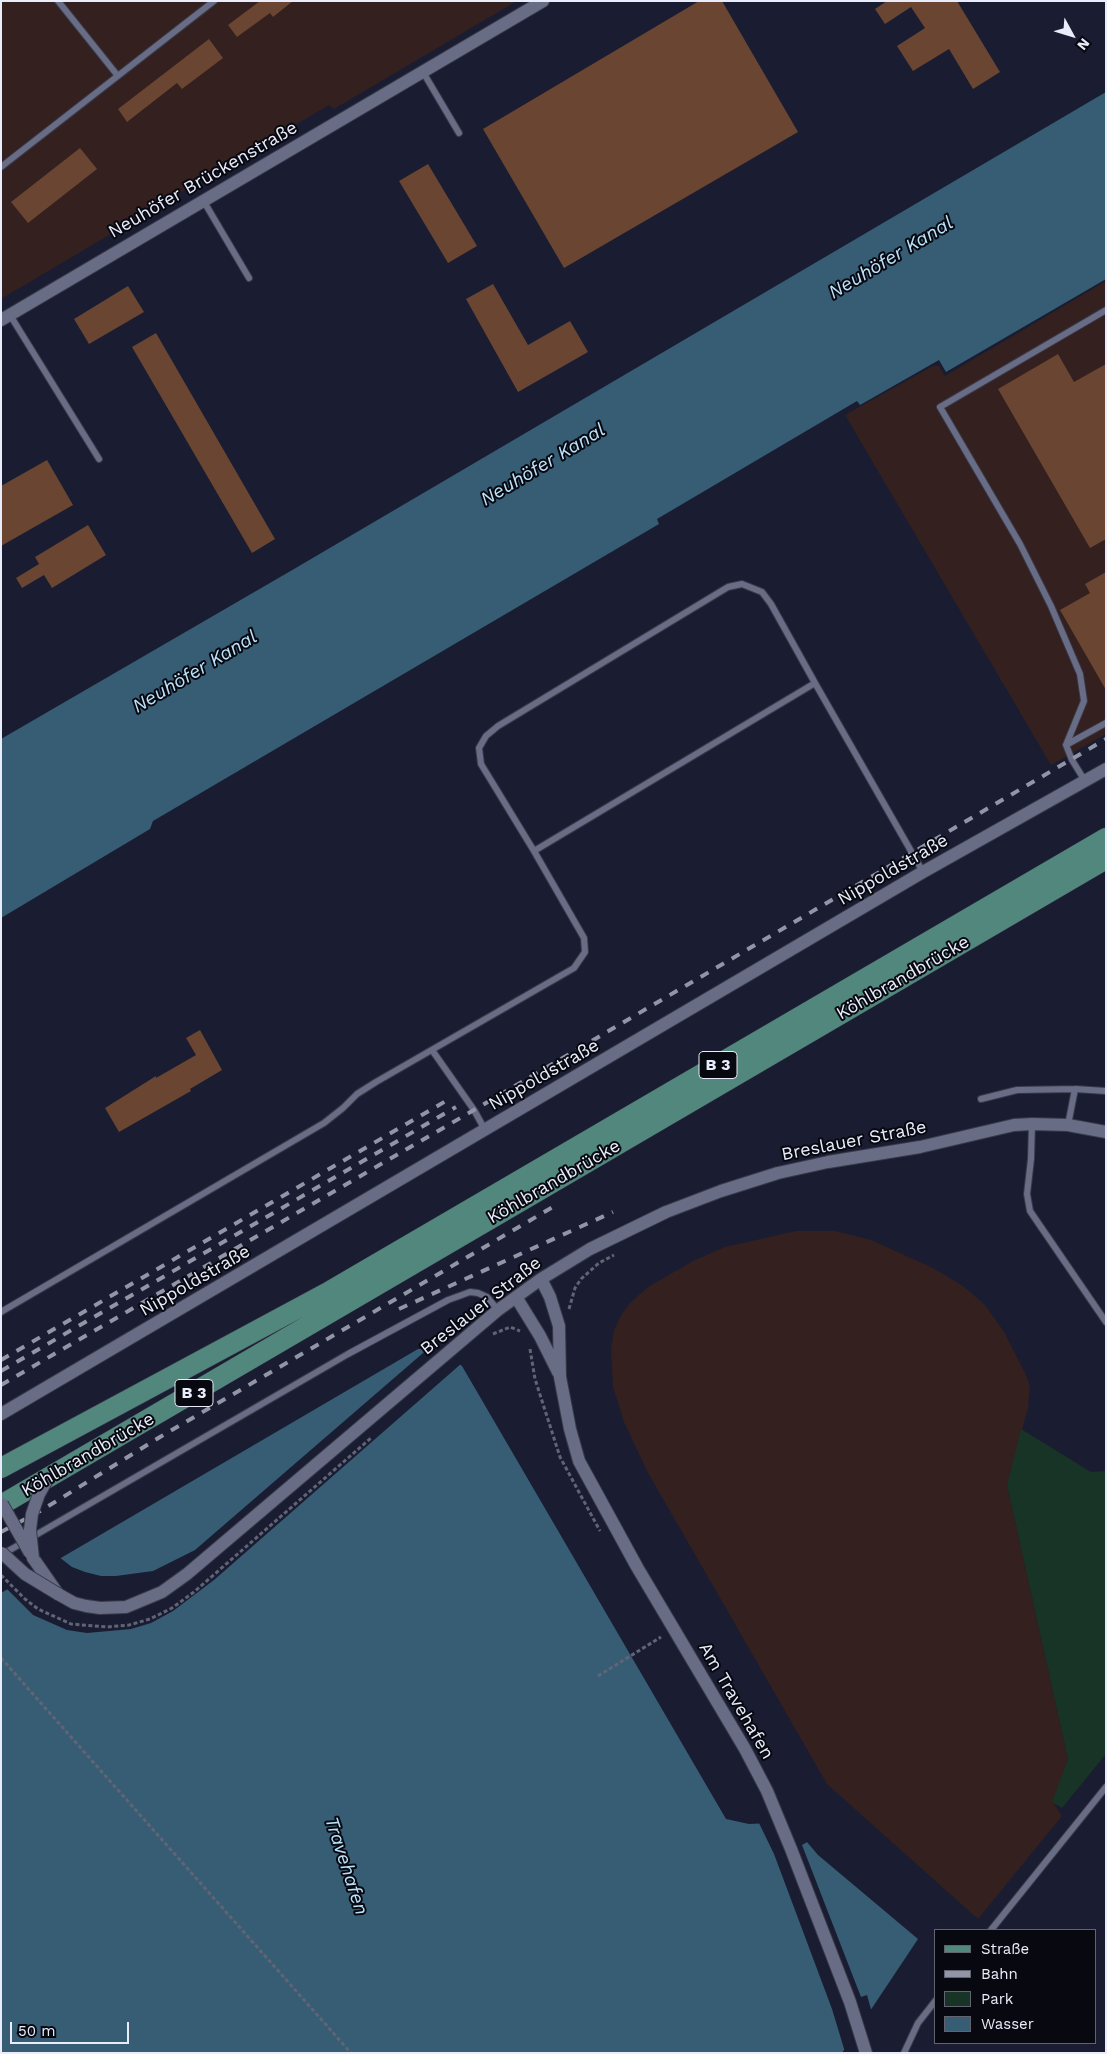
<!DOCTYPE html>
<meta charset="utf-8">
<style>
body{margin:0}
#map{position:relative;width:1107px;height:2054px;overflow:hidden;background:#1a1d31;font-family:"Work Sans",sans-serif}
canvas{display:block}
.frame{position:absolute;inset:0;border:2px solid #e9ecfa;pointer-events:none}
.legend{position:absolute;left:934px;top:1929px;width:162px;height:115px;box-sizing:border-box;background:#070810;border:1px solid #61636e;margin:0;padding:6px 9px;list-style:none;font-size:15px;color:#e9ecfa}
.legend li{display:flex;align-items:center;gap:10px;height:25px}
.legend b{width:25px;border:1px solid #61636e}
.north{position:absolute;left:1047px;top:10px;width:50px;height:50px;-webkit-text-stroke:4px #070810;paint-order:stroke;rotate:129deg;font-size:14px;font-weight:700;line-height:20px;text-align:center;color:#e9ecfa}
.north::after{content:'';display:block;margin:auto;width:18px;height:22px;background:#e9ecfa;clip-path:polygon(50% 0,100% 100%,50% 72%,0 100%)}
.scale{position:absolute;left:10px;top:2022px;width:119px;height:22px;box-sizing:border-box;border:2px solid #e9ecfa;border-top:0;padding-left:6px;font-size:15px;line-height:18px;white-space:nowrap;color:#e9ecfa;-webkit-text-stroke:4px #070810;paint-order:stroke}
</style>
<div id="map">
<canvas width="1107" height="2054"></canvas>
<div class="frame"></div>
<ul class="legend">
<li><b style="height:6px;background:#51877d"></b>Straße</li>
<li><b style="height:6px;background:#9295a6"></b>Bahn</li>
<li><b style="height:14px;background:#173426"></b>Park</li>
<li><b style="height:14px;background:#365d74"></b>Wasser</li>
</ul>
<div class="north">N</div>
<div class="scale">50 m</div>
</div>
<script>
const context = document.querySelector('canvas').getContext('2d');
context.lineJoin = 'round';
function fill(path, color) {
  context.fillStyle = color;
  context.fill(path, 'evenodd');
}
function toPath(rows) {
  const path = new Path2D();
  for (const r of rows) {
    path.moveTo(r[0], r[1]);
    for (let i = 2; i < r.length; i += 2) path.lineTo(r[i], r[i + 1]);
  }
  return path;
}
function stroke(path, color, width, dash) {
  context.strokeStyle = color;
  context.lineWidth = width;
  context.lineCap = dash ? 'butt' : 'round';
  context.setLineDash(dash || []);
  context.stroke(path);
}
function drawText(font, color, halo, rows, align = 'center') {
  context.font = font + ' "Work Sans",sans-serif';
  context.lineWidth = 4;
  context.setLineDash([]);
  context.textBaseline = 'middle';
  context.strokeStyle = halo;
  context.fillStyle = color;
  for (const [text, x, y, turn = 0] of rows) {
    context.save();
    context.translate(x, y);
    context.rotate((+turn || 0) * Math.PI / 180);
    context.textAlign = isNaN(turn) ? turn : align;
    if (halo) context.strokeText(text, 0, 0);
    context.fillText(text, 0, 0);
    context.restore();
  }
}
const industrial = toPath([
 [1,1,517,1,334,109,329,105,1,299],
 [1106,281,1106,734,1051,765,845,415,933,366,939,366,945,376],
 [796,1231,835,1231,871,1240,933,1268,963,1286,984,1304,1003,1330,1025,1373,1030,1386,1028,1408,1007,1485,1068,1759,1053,1802,1062,1816,978,1919,827,1784,647,1471,624,1422,613,1387,611,1349,614,1330,621,1315,630,1303,648,1287,693,1261,725,1247]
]);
const green = toPath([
 [1021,1429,1091,1472,1106,1471,1105,1755,1062,1808,1052,1802,1068,1759,1007,1485]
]);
const water = toPath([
 [1106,92,1106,279,946,372,939,360,860,405,857,401,657,519,659,524,153,821,150,829,1,918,1,739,294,569],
 [418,1349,440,1349,462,1366,726,1819,749,1824,790,1822,818,1855,918,1939,842,2053,1,2053,1,1593]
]);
const pier = toPath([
 [430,1347,441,1347,462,1363,214,1580,173,1611,151,1623,131,1629,87,1633,67,1630,33,1615,6,1588,59,1557,72,1567,85,1572,101,1576,116,1576,153,1571,195,1550],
 [791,1820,809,1841,802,1845,861,1997,867,1995,872,2013,845,2052,832,2009,774,1854,758,1821]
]);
const building = toPath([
 [260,1,293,1,273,17,270,13,237,37,228,25],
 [699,1,722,1,798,132,564,268,483,129],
 [887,1,957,1,1000,72,973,89,949,49,913,71,897,46,925,28,911,7,885,24,875,9],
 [209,39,223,58,182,89,177,83,127,122,118,109],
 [80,148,97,169,28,223,11,202],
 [428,164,477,246,448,263,399,181],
 [493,284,528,345,570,321,588,352,518,392,466,299],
 [128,286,144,312,89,344,74,319],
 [156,333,275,539,252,553,132,347],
 [1058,354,1074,382,1106,364,1106,539,1090,548,998,389],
 [47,460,73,505,1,546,1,486],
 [88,525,106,555,52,588,44,575,22,588,16,578,39,564,35,557],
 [1106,572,1106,690,1060,610,1090,593,1085,584],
 [200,1030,222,1070,190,1089,191,1091,119,1132,105,1108,156,1076,156,1078,196,1055,186,1038]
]);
const path = toPath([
 [569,1309,575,1288,581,1279,599,1263,614,1255],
 [493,1334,510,1327,520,1331],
 [530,1349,535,1379,560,1457,600,1531],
 [1,1575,25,1599,38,1609,71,1624,107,1627,129,1625,150,1619,172,1608,194,1592,371,1438],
 [1,1658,351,2053],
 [598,1676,661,1637]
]);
const service = toPath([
 [58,1,118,76],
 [423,72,459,133],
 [1,167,214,1],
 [203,200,249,278],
 [10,315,99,459],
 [1066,745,1106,723],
 [1085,781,1072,760,1066,745,1084,701,1080,674,1051,606,1020,544,940,407,1106,310],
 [534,851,481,764,479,748,486,736,498,726,728,587,742,584,762,592,771,604,815,683],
 [432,1050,474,1110,485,1130],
 [981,1099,1017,1090,1075,1089],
 [1032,1124,1031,1159,1027,1194,1030,1211,1106,1322],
 [1068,1125,1075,1089,1106,1091],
 [1,1312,324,1123,343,1108,357,1094,376,1082,574,968,585,952,584,938,534,851,815,683,923,872],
 [3,1554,348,1354,448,1300,470,1292,478,1293,487,1297,498,1310],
 [991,1930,1106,1787],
 [904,2053,918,2023,936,2000]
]);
const minor = toPath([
 [1,320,543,1],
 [541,1279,550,1297,559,1326,560,1377,570,1429,579,1461,637,1567,745,1749,767,1791,791,1849,850,2002,866,2053],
 [516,1297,540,1336,558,1372],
 [1,1414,923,872,1106,769],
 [33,1558,58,1594,74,1603,86,1606,100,1608,126,1607,162,1592,187,1574,498,1310,541,1279,590,1249,666,1212,721,1191,778,1173,828,1162,920,1147,1014,1125,1032,1124,1068,1125,1106,1132]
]);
const primary = toPath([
 [1,1468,330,1291,1106,838],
 [1,1505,1106,859]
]);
const rail = toPath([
 [399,1309,613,1212],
 [1,1360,451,1098],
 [1,1371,456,1107],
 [1,1385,474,1110,1106,739],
 [1,1532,42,1510,160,1437,558,1204]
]);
const minorBridge = toPath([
 [2,1504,30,1553],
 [2,1553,25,1574,58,1594],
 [33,1558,30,1530,32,1514,39,1494,48,1478]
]);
const shields = [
 [718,1065,38],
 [194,1393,38]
];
const shieldNames = [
 ["B 3",718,1065],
 ["B 3",194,1393]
];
const streetNames = [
 ["Neuhöfer Brückenstraße",203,180,-30],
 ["Nippoldstraße",893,870,-30],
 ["Köhlbrandbrücke",903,978,-30],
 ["Nippoldstraße",544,1075,-30],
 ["Breslauer Straße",854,1141,-11],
 ["Köhlbrandbrücke",554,1182,-30],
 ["Nippoldstraße",195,1281,-30],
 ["Breslauer Straße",481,1306,-38],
 ["Köhlbrandbrücke",88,1455,-30],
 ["Am Travehafen",736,1701,60]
];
const waterNames = [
 ["Neuhöfer Kanal",891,258,-31],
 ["Neuhöfer Kanal",543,465,-31],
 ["Neuhöfer Kanal",195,672,-31],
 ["Travehafen",346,1866,72]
];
fill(industrial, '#33201f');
fill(green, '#173426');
fill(water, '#365d74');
fill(pier, '#1a1d31');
fill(building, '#694532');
stroke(service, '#38394a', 8);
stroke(minor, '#38394a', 14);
stroke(primary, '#38394a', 21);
stroke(path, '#616476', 3, [4, 2.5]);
stroke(service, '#686c85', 6);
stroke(minor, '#686c85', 12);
stroke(primary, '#51877d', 20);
stroke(rail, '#9295a6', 4, [9, 9]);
stroke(minorBridge, '#38394a', 14, []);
stroke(minorBridge, '#686c85', 12);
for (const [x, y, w] of shields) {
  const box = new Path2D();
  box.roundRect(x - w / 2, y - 13.5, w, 27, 4);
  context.fillStyle = '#070810';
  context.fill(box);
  stroke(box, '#e9ecfa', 1);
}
drawText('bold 16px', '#e9ecfa', null, shieldNames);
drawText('18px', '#e9ecfa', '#070810', streetNames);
drawText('italic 19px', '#bce3fb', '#070810', waterNames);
</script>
